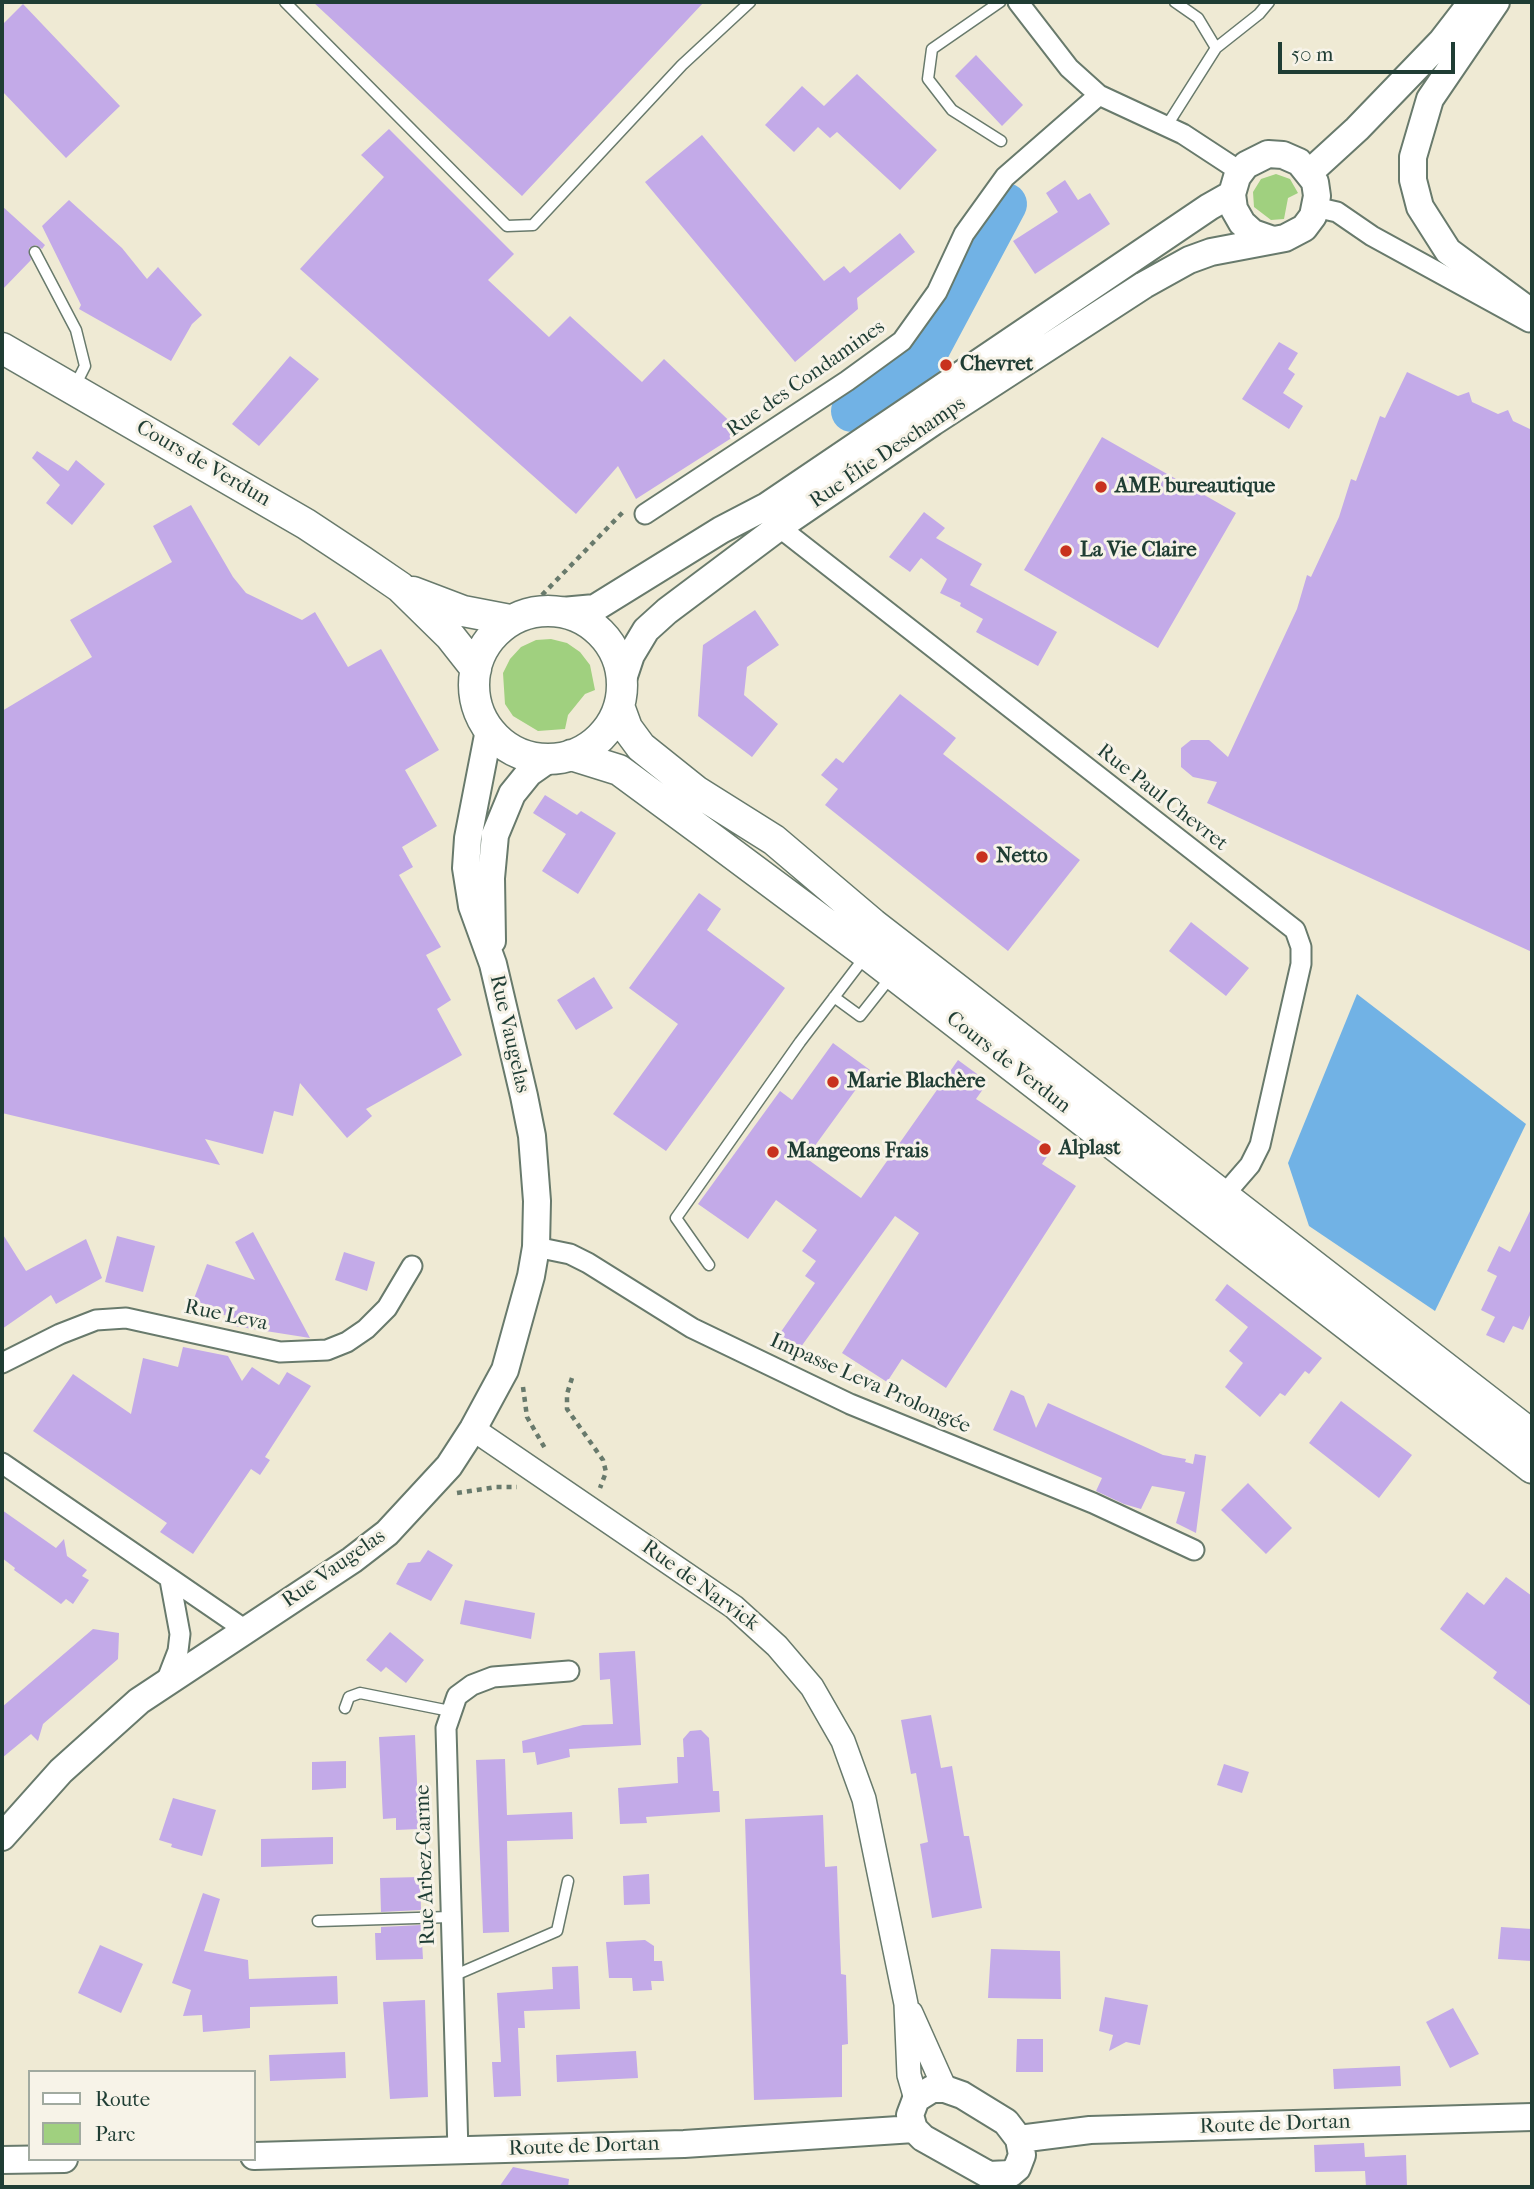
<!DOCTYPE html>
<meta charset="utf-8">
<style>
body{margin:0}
#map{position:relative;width:1534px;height:2189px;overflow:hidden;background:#efead4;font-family:"IM FELL French Canon",serif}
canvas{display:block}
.frame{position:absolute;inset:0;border:4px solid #1f3d34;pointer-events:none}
.legend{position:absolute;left:28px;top:2070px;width:228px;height:91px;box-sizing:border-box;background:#f7f3e8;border:2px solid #a1aaa0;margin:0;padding:9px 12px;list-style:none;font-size:21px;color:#1f3d34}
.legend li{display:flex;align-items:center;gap:14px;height:35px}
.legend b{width:35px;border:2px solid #a1aaa0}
.scale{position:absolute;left:1278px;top:42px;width:177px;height:32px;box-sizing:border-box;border:4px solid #1f3d34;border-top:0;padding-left:9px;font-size:21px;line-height:24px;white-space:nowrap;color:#1f3d34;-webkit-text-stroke:5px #f7f3e8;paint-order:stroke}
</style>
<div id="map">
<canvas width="1534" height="2189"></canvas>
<div class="frame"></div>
<ul class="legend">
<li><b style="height:9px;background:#fff"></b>Route</li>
<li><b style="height:19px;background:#a0d07f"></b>Parc</li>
</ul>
<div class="scale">50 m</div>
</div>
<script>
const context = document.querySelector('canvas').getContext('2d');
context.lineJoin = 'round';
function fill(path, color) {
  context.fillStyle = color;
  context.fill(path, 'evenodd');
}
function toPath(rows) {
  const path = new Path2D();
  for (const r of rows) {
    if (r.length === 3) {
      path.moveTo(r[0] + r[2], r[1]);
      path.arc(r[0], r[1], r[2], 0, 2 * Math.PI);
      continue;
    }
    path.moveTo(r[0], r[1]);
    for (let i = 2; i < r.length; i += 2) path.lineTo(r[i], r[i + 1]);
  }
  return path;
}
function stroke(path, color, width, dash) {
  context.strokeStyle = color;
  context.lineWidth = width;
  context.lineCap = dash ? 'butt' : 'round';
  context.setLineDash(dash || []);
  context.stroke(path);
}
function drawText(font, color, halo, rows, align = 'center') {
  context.font = font + ' "IM FELL French Canon",serif';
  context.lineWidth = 6;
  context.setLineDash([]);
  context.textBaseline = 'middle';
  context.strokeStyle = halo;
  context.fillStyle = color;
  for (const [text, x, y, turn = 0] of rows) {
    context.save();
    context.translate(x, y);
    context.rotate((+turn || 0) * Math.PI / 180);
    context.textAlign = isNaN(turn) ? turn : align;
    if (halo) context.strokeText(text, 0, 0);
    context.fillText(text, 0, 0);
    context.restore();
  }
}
const green = toPath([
 [1276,174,1290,179,1298,193,1288,198,1284,219,1271,220,1254,207,1253,192,1261,179],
 [551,639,567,643,580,652,590,665,595,690,585,694,568,715,565,729,538,731,513,716,505,704,503,673,510,659,521,647,536,640]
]);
const water = toPath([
 [1357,994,1526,1124,1435,1311,1309,1226,1288,1163]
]);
const river = toPath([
 [852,411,894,383,925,356,1006,204]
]);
const building = toPath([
 [313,2,704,2,522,196],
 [23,4,120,106,66,158,2,91,2,25],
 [976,55,1023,105,1002,126,955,76],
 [857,74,937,150,900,190,837,132,830,138,818,127,794,152,765,125,802,86,824,106],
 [389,129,514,254,488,280,549,337,570,316,642,382,664,359,741,432,636,499,618,466,576,514,300,269,384,177,361,155],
 [702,135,824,281,844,266,850,273,900,233,915,252,857,298,858,309,795,362,645,182],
 [1065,180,1078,200,1090,193,1110,224,1035,274,1013,241,1058,212,1046,193],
 [69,200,122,248,147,279,158,267,202,315,192,324,171,361,79,309,81,305,42,226],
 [2,206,45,245,42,249,36,245,29,248,31,260,2,290],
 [1279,342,1298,353,1288,369,1295,374,1283,393,1303,406,1289,429,1242,399],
 [290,356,319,379,259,446,232,424],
 [1407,372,1458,396,1469,392,1472,402,1498,414,1508,410,1513,421,1532,430,1532,952,1207,803,1217,782,1193,777,1181,767,1181,748,1191,740,1209,740,1228,757,1297,609,1307,575,1311,577,1339,517,1351,479,1356,481,1380,416,1385,418],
 [1102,437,1236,513,1158,648,1024,570],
 [37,451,68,471,76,460,105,484,72,525,46,503,60,485,32,458],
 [191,505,233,577,246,593,302,620,315,612,348,667,381,649,439,750,405,770,437,826,402,847,413,867,399,875,441,947,426,955,451,1000,437,1009,462,1055,366,1109,372,1116,347,1138,300,1083,293,1116,274,1111,263,1154,205,1139,220,1165,2,1113,2,711,92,657,70,620,172,562,153,526],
 [924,512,945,528,936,538,982,564,970,585,1057,632,1038,666,976,632,983,619,960,606,961,603,940,593,947,579,921,558,910,572,889,557],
 [755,610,779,645,747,667,744,695,778,724,752,757,698,716,703,645],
 [900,694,956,738,943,754,1080,860,1008,951,825,805,838,789,821,775,836,758,843,763],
 [545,795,577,815,581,811,616,833,578,894,542,871,566,834,533,813],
 [699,893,721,909,707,930,785,988,666,1151,613,1114,678,1024,629,988],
 [1191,922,1249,968,1226,996,1169,951],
 [594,977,613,1008,576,1030,557,1000],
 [833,1043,870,1070,806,1158,861,1198,958,1060,988,1082,976,1099,1052,1149,1042,1164,1076,1186,946,1388,902,1359,887,1382,842,1353,919,1233,895,1216,798,1351,778,1336,815,1283,805,1276,816,1261,802,1251,817,1230,776,1200,748,1239,698,1204,780,1091,792,1100],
 [1532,1207,1532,1311,1523,1330,1513,1326,1504,1343,1486,1335,1495,1317,1481,1310,1497,1276,1487,1271,1499,1246,1510,1252],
 [253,1232,310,1338,234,1326,236,1319,192,1304,207,1264,255,1280,235,1242],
 [2,1233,26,1271,86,1239,102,1278,56,1304,51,1295,2,1329],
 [117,1236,155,1246,143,1292,105,1282],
 [344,1252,375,1262,367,1291,335,1280],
 [1227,1284,1322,1358,1309,1374,1305,1371,1285,1396,1280,1393,1260,1417,1225,1387,1243,1363,1229,1351,1248,1327,1215,1300],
 [183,1347,228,1356,242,1381,252,1367,279,1385,287,1372,311,1386,265,1457,270,1460,260,1475,251,1469,193,1554,160,1532,167,1523,33,1431,73,1374,131,1414,143,1358,178,1367],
 [1011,1390,1024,1396,1036,1428,1048,1403,1163,1455,1186,1459,1185,1462,1193,1464,1195,1454,1206,1456,1196,1533,1176,1523,1185,1492,1152,1486,1141,1509,1124,1504,1096,1491,1102,1478,993,1430],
 [1341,1401,1412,1455,1379,1498,1309,1443],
 [1248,1483,1292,1528,1266,1554,1221,1510],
 [2,1510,56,1548,64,1539,67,1556,87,1570,82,1576,89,1580,73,1604,66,1599,61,1604,14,1570,15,1568,2,1558],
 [428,1550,453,1565,431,1601,396,1584,408,1563,420,1562],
 [1506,1577,1532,1596,1532,1707,1493,1678,1497,1672,1440,1629,1467,1592,1484,1605],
 [465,1600,535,1613,531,1639,460,1624],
 [93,1629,119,1633,118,1659,43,1724,38,1741,31,1734,2,1758,2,1707],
 [390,1632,424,1660,406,1683,386,1667,381,1672,366,1660],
 [635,1651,641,1745,569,1749,570,1757,537,1765,535,1752,523,1753,522,1741,583,1725,613,1724,610,1679,600,1680,599,1653],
 [931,1715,941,1768,952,1766,964,1836,969,1836,982,1908,932,1918,920,1844,928,1842,916,1773,911,1774,901,1720],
 [701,1730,709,1738,713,1791,719,1791,720,1812,646,1817,647,1823,620,1824,618,1788,678,1783,677,1757,684,1757,683,1739,690,1731],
 [415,1735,419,1829,396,1830,396,1818,383,1819,379,1737],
 [505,1759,507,1815,572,1812,573,1839,507,1841,509,1932,483,1933,476,1760],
 [346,1761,346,1788,312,1790,312,1762],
 [1224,1764,1249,1772,1242,1793,1217,1785],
 [173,1798,216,1810,202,1856,171,1847,172,1844,159,1840],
 [823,1815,825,1867,837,1866,841,1974,846,1975,848,2044,842,2045,842,2097,754,2100,745,1819],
 [333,1837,333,1864,261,1867,261,1839],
 [649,1874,650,1904,624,1905,623,1876],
 [420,1877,421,1910,381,1912,380,1878],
 [203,1893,220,1899,204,1951,248,1960,249,1979,337,1976,338,2004,250,2007,250,2028,203,2032,202,2015,183,2016,191,1990,172,1983],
 [421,1925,423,1959,376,1960,375,1933,381,1933,381,1927],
 [1501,1927,1532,1929,1532,1961,1498,1959],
 [645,1940,654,1946,654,1961,662,1961,664,1981,651,1981,652,1990,633,1991,632,1978,609,1978,606,1942],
 [100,1945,143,1964,121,2013,78,1993],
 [991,1949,1060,1951,1061,1999,988,1998],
 [578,1966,580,2009,524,2011,525,2028,518,2028,521,2096,494,2097,492,2062,501,2062,497,1993,553,1989,552,1967],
 [1105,1997,1148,2005,1140,2045,1126,2042,1109,2051,1113,2035,1099,2031],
 [425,2000,428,2097,390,2099,383,2002],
 [1453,2008,1479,2054,1450,2068,1426,2022],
 [1017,2039,1043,2039,1043,2072,1016,2072],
 [636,2051,638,2078,557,2082,556,2055],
 [345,2052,346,2078,270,2081,269,2055],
 [1400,2066,1401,2086,1334,2089,1333,2069],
 [1364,2143,1365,2157,1406,2155,1407,2187,1366,2187,1365,2171,1315,2172,1314,2145],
 [513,2167,569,2179,568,2187,499,2187]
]);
const path = toPath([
 [542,595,623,512,627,512],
 [572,1378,567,1394,567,1409,603,1460,606,1472,600,1488],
 [523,1387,527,1417,546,1450],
 [457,1493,496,1487,517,1487]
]);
const service = toPath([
 [285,2,507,226,533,225,682,65,750,2],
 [1000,2,932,49,928,79,952,110,1001,141],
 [1175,2,1198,18,1216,48],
 [1166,127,1216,48,1259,14,1269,2],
 [35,252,76,330,85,366,75,386],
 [834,997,860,1016,890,978],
 [709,1265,676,1218,800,1042,864,958],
 [345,1708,349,1697,360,1693,450,1711],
 [318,1921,450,1917],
 [453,1976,557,1931,568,1881]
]);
const minor = toPath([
 [1018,2,1069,68,1099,95,1183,134,1241,172],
 [1315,207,1337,212,1372,236,1529,322],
 [645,514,847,381,902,341,937,292,964,234,1005,177,1099,95],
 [779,527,1295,930,1301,947,1301,964,1260,1145,1250,1165,1224,1195],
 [536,1247,570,1254,588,1263,692,1328,850,1404,1093,1503,1194,1550],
 [2,1363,60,1334,96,1320,126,1318,280,1352,327,1350,347,1342,366,1329,387,1308,412,1266],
 [2,1463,244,1629],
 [166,1682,178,1651,180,1634,170,1580],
 [458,2152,446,1728,457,1696,472,1685,493,1677,569,1671]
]);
const tertiary = toPath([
 [473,1429,734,1607,777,1646,812,1687,843,1741,864,1799,906,2004,909,2075,916,2099],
 [911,2013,945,2089]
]);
const secondary = toPath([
 [1496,2,1430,99,1413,157,1413,180,1420,207,1448,251,1532,313],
 [1310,172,1357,129,1442,41,1472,2],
 [562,611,595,608,721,530,767,506,1209,207,1232,194],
 [622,682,631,655,646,630,667,611,779,527,933,422,1144,285,1189,260,1211,252,1285,238,1304,228,1313,216,1317,196,1315,182,1299,162,1283,155,1268,154,1246,165,1237,177,1232,194,1234,209,1242,223,1253,233,1270,239],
 [492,941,491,878,495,835,512,794,529,773,549,759],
 [2,1837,61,1771,139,1701,352,1560,387,1533,449,1466,473,1429,505,1370,531,1276,536,1247,537,1201,532,1136,524,1096,493,964,472,906,466,868,468,838,489,730],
 [932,2089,945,2089,962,2095,1006,2122,1019,2139,1022,2155,1017,2168,1010,2174,989,2175,923,2138,914,2129,910,2115,916,2099,932,2089],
 [1019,2139,1090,2130,1532,2117],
 [254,2156,684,2144,914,2129],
 [2,2160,64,2159]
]);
const primary = toPath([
 [2,348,306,524,362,561,400,587,450,636,476,669],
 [413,592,463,611,510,620],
 [548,685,74],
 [619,706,627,728,641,747,696,791,774,840,873,924,1532,1435],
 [571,755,619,770,710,837,867,954,1532,1468]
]);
const markers = [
 [946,365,7,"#c8321e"],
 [1101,487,7,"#c8321e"],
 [1066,551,7,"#c8321e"],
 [982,857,7,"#c8321e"],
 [833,1082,7,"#c8321e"],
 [1045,1149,7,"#c8321e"],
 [773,1152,7,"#c8321e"]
];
const poiNames = [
 ["Chevret",960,365],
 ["AME bureautique",1115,487],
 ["La Vie Claire",1080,551],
 ["Netto",996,857],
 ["Marie Blachère",847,1082],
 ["Alplast",1059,1149],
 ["Mangeons Frais",787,1152]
];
const streetNames = [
 ["Rue des Condamines",806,379,-35],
 ["Rue Élie Deschamps",888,453,-34],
 ["Cours de Verdun",203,464,30],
 ["Rue Paul Chevret",1162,798,38],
 ["Rue Vaugelas",509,1034,77],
 ["Cours de Verdun",1008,1063,38],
 ["Rue Leva",226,1316,12],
 ["Impasse Leva Prolongée",870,1384,24],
 ["Rue Vaugelas",334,1569,-35],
 ["Rue de Narvick",700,1586,36],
 ["Rue Arbez-Carme",426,1865,-92],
 ["Route de Dortan",1275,2125,-2],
 ["Route de Dortan",584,2147,-2]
];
fill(green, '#a0d07f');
fill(water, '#71b2e5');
stroke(river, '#71b2e5', 42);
fill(building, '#c3aae8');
stroke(service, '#687a6c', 13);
stroke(minor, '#687a6c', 23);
stroke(tertiary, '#687a6c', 26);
stroke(secondary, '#687a6c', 30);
stroke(primary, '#687a6c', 33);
stroke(path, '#687a6c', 4.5, [5, 5]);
stroke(service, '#fff', 10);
stroke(minor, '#fff', 19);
stroke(tertiary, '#fff', 23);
stroke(secondary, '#fff', 26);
stroke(primary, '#fff', 30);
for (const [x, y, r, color] of markers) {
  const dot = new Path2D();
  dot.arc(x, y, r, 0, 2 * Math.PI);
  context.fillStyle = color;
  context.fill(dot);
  stroke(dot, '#f7f3e8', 2.5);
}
drawText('bold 21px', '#1f3d34', '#f7f3e8', poiNames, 'left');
drawText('21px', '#1f3d34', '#f7f3e8', streetNames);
</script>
